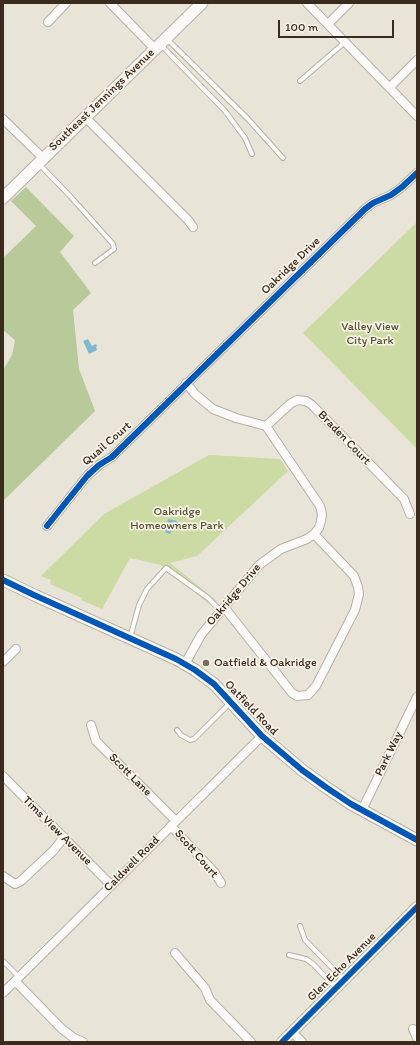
<!DOCTYPE html>
<style>
body{margin:0}
#map{position:relative;width:420px;height:1045px;overflow:hidden;background:#e9e4d8;font-family:Itim,sans-serif}
canvas{display:block}
.frame{position:absolute;inset:0;border:4px solid #3b2a1e;pointer-events:none}
.scale{position:absolute;left:278px;top:20px;width:116px;height:18px;box-sizing:border-box;border:2px solid #3b2a1e;border-top:0;padding-left:5px;font-size:12px;line-height:14px;white-space:nowrap;color:#3b2a1e;-webkit-text-stroke:3px #f7f3e8;paint-order:stroke}
</style>
<div id="map">
<canvas width="420" height="1045"></canvas>
<div class="frame"></div>
<div class="scale">100 m</div>
</div>
<script>
const context = document.querySelector('canvas').getContext('2d');
context.lineJoin = 'round';
function fill(path, color) {
  context.fillStyle = color;
  context.fill(path, 'evenodd');
}
function toPath(rows) {
  const path = new Path2D();
  for (const r of rows) {
    path.moveTo(r[0], r[1]);
    for (let i = 2; i < r.length; i += 2) path.lineTo(r[i], r[i + 1]);
  }
  return path;
}
function stroke(path, color, width, dash) {
  context.strokeStyle = color;
  context.lineWidth = width;
  context.lineCap = dash ? 'butt' : 'round';
  context.setLineDash(dash || []);
  context.stroke(path);
}
function drawText(font, color, halo, rows, align = 'center') {
  context.font = font + ' Itim,sans-serif';
  context.lineWidth = 3.5;
  context.setLineDash([]);
  context.textBaseline = 'middle';
  context.strokeStyle = halo;
  context.fillStyle = color;
  for (const [text, x, y, turn = 0] of rows) {
    context.save();
    context.translate(x, y);
    context.rotate((+turn || 0) * Math.PI / 180);
    context.textAlign = isNaN(turn) ? turn : align;
    if (halo) context.strokeText(text, 0, 0);
    context.fillText(text, 0, 0);
    context.restore();
  }
}
const green = toPath([
 [417,222,417,449,303,333],
 [209,455,280,459,288,471,197,556,170,563,217,601,213,607,161,565,130,558,102,609,81,600,82,598,50,584,51,580,41,576,104,514]
]);
const forest = toPath([
 [26,187,74,236,60,252,91,293,73,310,79,369,95,411,3,501,3,370,12,355,15,340,3,330,3,258,36,226,11,201]
]);
const water = toPath([
 [88,339,92,346,96,344,97,346,96,347,97,350,89,354,83,341],
 [168,519,177,521,179,524,177,527,174,527,170,534,165,532]
]);
const service = toPath([
 [166,38,248,119,283,158],
 [161,45,225,111,245,138,252,154],
 [300,81,345,42],
 [39,164,70,196,113,244,114,249,95,263],
 [130,638,139,605,147,589,166,568,208,598,221,611],
 [177,730,181,735,190,740,194,739,230,703],
 [300,926,305,940,344,980],
 [289,955,306,959,313,964,336,988],
 [3,961,19,977]
]);
const minor = toPath([
 [110,3,155,49],
 [307,3,417,116],
 [48,22,66,3],
 [328,24,349,3],
 [390,87,417,60],
 [85,117,188,220,193,227],
 [3,119,43,158],
 [266,426,290,404,297,400,306,401,312,405,404,499,410,514],
 [47,526,87,476,99,465,112,457,365,209,373,203,391,195,402,187,417,173],
 [224,607,292,693,297,696,308,695,316,686,355,610,359,594,358,587,354,576,314,534],
 [3,662,16,649],
 [185,664,201,635,259,565,281,549,307,539,314,534,319,528,321,521,322,514,320,506,266,426,236,418,213,409,195,394,186,383],
 [91,725,96,741,176,821],
 [3,776,111,885],
 [362,810,417,697],
 [171,826,215,873,221,883],
 [3,876,15,884,21,881,54,850,64,837],
 [175,953,205,988,210,1000,251,1042],
 [15,981,62,1029,74,1038,83,1042],
 [3,993,262,736],
 [413,1029,417,1038],
 [292,1032,302,1042]
]);
const tertiary = toPath([
 [282,1042,417,907]
]);
const secondary = toPath([
 [3,198,202,3],
 [3,580,34,595,176,659,195,670,214,684,262,736,302,770,327,788,351,804,417,840]
]);
const cycleway = toPath([
 [47,526,87,476,99,465,112,457,365,209,373,203,391,195,402,187,417,173],
 [3,580,34,595,176,659,195,670,214,684,262,736,302,770,327,788,351,804,417,840],
 [282,1042,417,907]
]);
const markers = [
 [206,663,4,"#786b5f"]
];
const streetNames = [
 ["Southeast Jennings Avenue",102,100,-44],
 ["Oakridge Drive",291,266,-44],
 ["Braden Court",344,438,46],
 ["Quail Court",107,444,-41],
 ["Oakridge Drive",234,595,-50],
 ["Oatfield Road",251,708,46],
 ["Park Way",389,754,-64],
 ["Scott Lane",130,775,45],
 ["Tims View Avenue",57,831,45],
 ["Scott Court",196,854,49],
 ["Caldwell Road",132,864,-45],
 ["Glen Echo Avenue",342,967,-45]
];
const parkNames = [
 ["Valley View",370,327],
 ["City Park",370,341],
 ["Oakridge",177,512],
 ["Homeowners Park",177,526]
];
const poiNames = [
 ["Oatfield & Oakridge",214,663]
];
fill(green, '#ccdaa3');
fill(forest, '#b8c99a');
fill(water, '#7fb9d0');
stroke(service, '#b6b1a8', 6);
stroke(minor, '#b6b1a8', 10);
stroke(tertiary, '#b6b1a8', 12);
stroke(secondary, '#b6b1a8', 13);
stroke(service, '#fcfbf9', 4);
stroke(minor, '#fcfbf9', 8);
stroke(tertiary, '#fcfbf9', 10);
stroke(secondary, '#fcfbf9', 11);
stroke(cycleway, '#0057b8', 6);
for (const [x, y, r, color] of markers) {
  const dot = new Path2D();
  dot.arc(x, y, r, 0, 2 * Math.PI);
  context.fillStyle = color;
  context.fill(dot);
  stroke(dot, '#f7f3e8', 1.5);
}
drawText('12px', '#3b2a1e', '#f7f3e8', streetNames);
drawText('12px', '#5a5434', '#f7f3e8', parkNames);
drawText('12px', '#3b2a1e', '#f7f3e8', poiNames, 'left');
</script>
